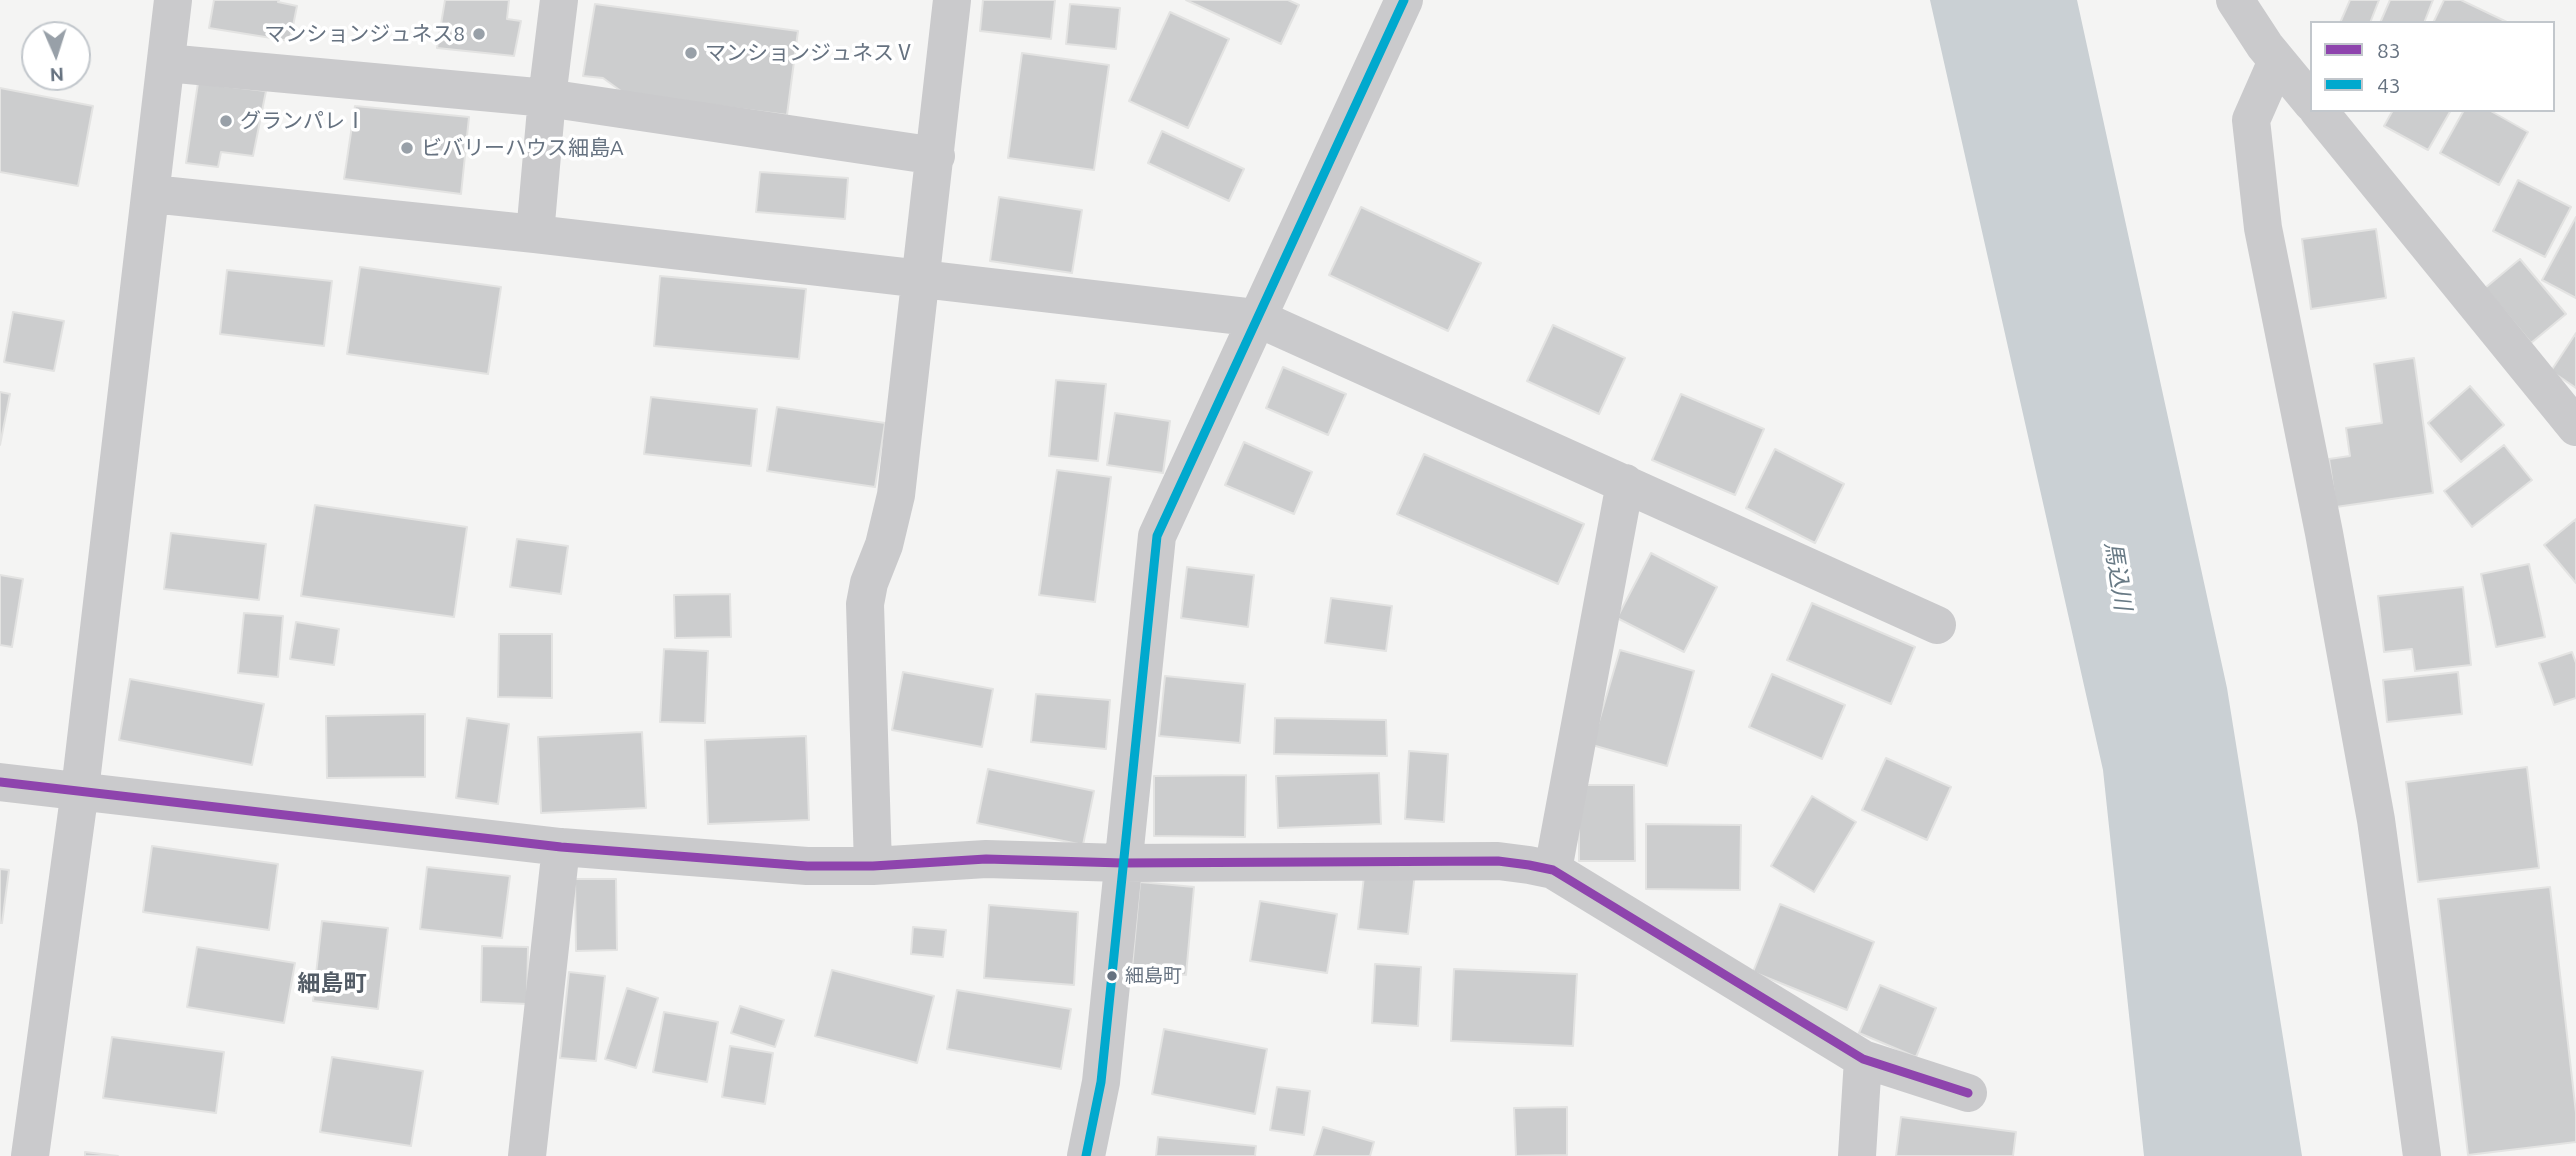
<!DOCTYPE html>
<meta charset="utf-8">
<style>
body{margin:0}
#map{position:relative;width:2576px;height:1156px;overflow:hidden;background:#f4f4f3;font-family:Ubuntu,sans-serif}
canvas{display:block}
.legend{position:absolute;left:2310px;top:21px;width:245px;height:91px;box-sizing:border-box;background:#fff;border:2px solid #c2c7cc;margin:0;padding:9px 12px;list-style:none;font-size:21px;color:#667280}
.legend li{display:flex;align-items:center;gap:14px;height:35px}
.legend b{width:35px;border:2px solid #c2c7cc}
.north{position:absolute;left:21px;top:21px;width:70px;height:70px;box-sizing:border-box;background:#fff;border:2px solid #c2c7cc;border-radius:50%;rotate:177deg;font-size:19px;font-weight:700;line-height:28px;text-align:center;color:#667280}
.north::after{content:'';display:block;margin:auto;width:24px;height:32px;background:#98a0a8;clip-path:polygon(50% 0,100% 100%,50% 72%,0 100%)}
</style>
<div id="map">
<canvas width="2576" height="1156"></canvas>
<ul class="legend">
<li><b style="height:9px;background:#8e44ad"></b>83</li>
<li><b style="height:9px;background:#00a9ce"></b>43</li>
</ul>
<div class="north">N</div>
</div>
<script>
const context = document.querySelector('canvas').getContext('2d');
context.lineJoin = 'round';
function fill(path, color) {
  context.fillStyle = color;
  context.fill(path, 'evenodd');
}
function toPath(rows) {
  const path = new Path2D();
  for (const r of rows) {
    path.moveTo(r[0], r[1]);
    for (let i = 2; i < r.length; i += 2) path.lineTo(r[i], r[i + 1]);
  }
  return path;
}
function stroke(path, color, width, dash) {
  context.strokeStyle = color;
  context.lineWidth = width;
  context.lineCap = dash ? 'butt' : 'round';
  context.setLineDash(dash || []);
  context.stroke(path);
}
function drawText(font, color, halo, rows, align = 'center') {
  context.font = font + ' Ubuntu,"Noto Sans JP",sans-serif';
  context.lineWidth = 7;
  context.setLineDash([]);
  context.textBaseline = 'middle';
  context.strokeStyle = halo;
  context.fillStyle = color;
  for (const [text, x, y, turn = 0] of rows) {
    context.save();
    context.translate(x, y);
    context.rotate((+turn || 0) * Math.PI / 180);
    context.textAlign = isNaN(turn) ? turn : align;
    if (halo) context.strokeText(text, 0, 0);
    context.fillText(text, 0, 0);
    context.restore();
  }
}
const water = toPath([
 [1930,0,2077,0,2227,688,2302,1156,2144,1156,2103,770]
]);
const building = toPath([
 [214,0,279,0,278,2,297,6,290,41,209,28,214,0],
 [445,0,509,0,507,19,521,21,514,56,437,48,445,0],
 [983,0,1055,0,1051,39,980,31,983,0],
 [1186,0,1288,0,1299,5,1281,44,1186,0],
 [2350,0,2379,0,2370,23,2340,23,2350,0],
 [2390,0,2433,0,2424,23,2380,23,2390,0],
 [2444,0,2461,0,2509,23,2433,23,2444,0],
 [595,4,798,31,787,115,625,94,603,78,583,76,595,4],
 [1070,4,1120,8,1116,49,1066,44,1070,4],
 [1170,12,1229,39,1188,128,1129,101,1170,12],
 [1022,53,1109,65,1094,170,1008,158,1022,53],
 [198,83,266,91,253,156,221,152,218,167,186,163,198,83],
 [0,88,93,106,78,186,0,172,0,88],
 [355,106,469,117,461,194,344,179,355,106],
 [2393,110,2451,110,2428,150,2384,126,2393,110],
 [2464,110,2489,110,2528,132,2499,185,2440,153,2464,110],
 [1162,131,1244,169,1229,201,1148,163,1162,131],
 [760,172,848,178,845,219,756,212,760,172],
 [2518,180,2571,207,2545,257,2493,231,2518,180],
 [999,197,1082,210,1072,273,990,261,999,197],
 [1361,207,1481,263,1448,331,1329,275,1361,207],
 [2576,217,2576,298,2542,280,2576,217],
 [2376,229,2386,298,2311,309,2302,239,2376,229],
 [2520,259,2566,314,2531,343,2485,288,2520,259],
 [360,267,501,287,488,374,347,354,360,267],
 [227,270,332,281,324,346,220,334,227,270],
 [660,276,806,289,799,359,654,346,660,276],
 [13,312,64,321,54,371,4,362,13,312],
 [1553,325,1625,358,1599,414,1527,381,1553,325],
 [2576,333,2576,388,2551,371,2576,333],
 [2414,358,2433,493,2336,507,2329,459,2350,456,2346,428,2382,423,2374,364,2414,358],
 [1283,367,1346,394,1328,435,1266,408,1283,367],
 [1056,380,1106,384,1098,461,1049,456,1056,380],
 [2470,386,2504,425,2461,462,2428,423,2470,386],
 [0,392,10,394,0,445,0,392],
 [1681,394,1764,429,1735,495,1652,460,1681,394],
 [651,397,757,409,751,466,644,454,651,397],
 [777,407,885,423,875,487,767,471,777,407],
 [1115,413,1170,421,1163,473,1107,465,1115,413],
 [1244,442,1312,472,1294,514,1225,485,1244,442],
 [2504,445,2532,480,2472,527,2444,491,2504,445],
 [1775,449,1844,484,1815,543,1746,508,1775,449],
 [1424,454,1584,524,1558,584,1397,514,1424,454],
 [1057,470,1111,477,1095,602,1039,595,1057,470],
 [315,505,467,527,454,617,301,596,315,505],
 [2576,519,2576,583,2544,545,2576,519],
 [171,533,266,544,259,600,164,589,171,533],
 [517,539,568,546,561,594,510,587,517,539],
 [1651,553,1717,587,1684,652,1617,618,1651,553],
 [2529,564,2545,637,2496,647,2481,574,2529,564],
 [1187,567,1254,575,1248,627,1181,618,1187,567],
 [0,575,23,579,12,647,0,645,0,575],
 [2463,587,2471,665,2415,671,2412,649,2384,652,2378,596,2463,587],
 [730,594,731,637,675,638,674,595,730,594],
 [1331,598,1392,606,1386,651,1325,643,1331,598],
 [1812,603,1915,647,1891,704,1787,660,1812,603],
 [244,613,283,616,278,677,238,673,244,613],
 [296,622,339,629,334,665,290,659,296,622],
 [499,634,552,634,552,698,498,697,499,634],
 [664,649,708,651,705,723,660,722,664,649],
 [1620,650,1694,671,1667,766,1592,745,1620,650],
 [2572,652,2576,663,2576,698,2554,705,2539,663,2572,652],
 [903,672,993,689,982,747,892,730,903,672],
 [2458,672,2462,714,2387,722,2383,680,2458,672],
 [1772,674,1845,705,1822,759,1749,727,1772,674],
 [1165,676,1245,684,1240,743,1159,736,1165,676],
 [130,679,264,704,252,765,119,740,130,679],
 [1036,694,1110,700,1106,749,1031,742,1036,694],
 [425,714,425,777,327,778,326,716,425,714],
 [467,718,509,724,498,804,456,798,467,718],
 [1275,718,1386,720,1387,756,1274,754,1275,718],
 [642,732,646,808,541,813,538,737,642,732],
 [806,736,809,820,708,824,705,740,806,736],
 [1409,751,1448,754,1444,822,1405,819,1409,751],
 [1886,758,1951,787,1927,840,1862,810,1886,758],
 [2527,767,2539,868,2418,882,2406,782,2527,767],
 [988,769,1094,791,1083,845,977,823,988,769],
 [1379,773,1381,824,1278,828,1276,776,1379,773],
 [1246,775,1245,837,1154,836,1154,776,1246,775],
 [1579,785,1634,785,1635,861,1579,861,1579,785],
 [1812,796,1856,822,1814,892,1771,866,1812,796],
 [1646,824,1741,825,1740,890,1646,889,1646,824],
 [152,846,278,864,269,930,143,912,152,846],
 [427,867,510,876,502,938,420,929,427,867],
 [1365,867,1415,873,1408,934,1358,929,1365,867],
 [0,869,9,870,2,923,0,923,0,869],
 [575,879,616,879,617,950,576,951,575,879],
 [1140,882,1194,887,1186,975,1132,969,1140,882],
 [2550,887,2576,1113,2576,1142,2468,1155,2438,899,2550,887],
 [1260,901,1337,914,1327,973,1250,961,1260,901],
 [1780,904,1874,942,1847,1010,1753,972,1780,904],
 [989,905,1078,912,1074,985,984,978,989,905],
 [322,921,388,928,378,1009,313,1001,322,921],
 [913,927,946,930,943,957,911,954,913,927],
 [482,946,528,947,527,1004,481,1002,482,946],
 [197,947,295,963,284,1023,187,1007,197,947],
 [1375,964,1421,967,1418,1026,1372,1023,1375,964],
 [1454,969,1577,974,1573,1046,1451,1041,1454,969],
 [832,970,934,996,917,1063,815,1036,832,970],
 [569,972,605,976,596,1061,560,1058,569,972],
 [1880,985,1936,1008,1916,1057,1859,1033,1880,985],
 [627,988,658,998,636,1068,605,1059,627,988],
 [957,990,1071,1009,1061,1069,947,1049,957,990],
 [740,1006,784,1020,775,1047,731,1033,740,1006],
 [664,1012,718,1022,707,1082,653,1072,664,1012],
 [1164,1029,1267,1049,1255,1114,1152,1094,1164,1029],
 [112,1037,224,1052,216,1113,103,1098,112,1037],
 [730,1046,773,1053,765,1104,722,1097,730,1046],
 [332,1057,423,1071,411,1146,320,1132,332,1057],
 [1277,1087,1310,1091,1304,1135,1270,1130,1277,1087],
 [1567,1107,1567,1155,1516,1156,1514,1108,1567,1107],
 [1901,1117,2016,1132,2013,1156,1896,1156,1901,1117],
 [1323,1127,1374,1142,1370,1156,1314,1156,1323,1127],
 [1158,1137,1256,1146,1255,1156,1156,1156,1158,1137],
 [85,1152,118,1156,85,1156,85,1152]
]);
const minor = toPath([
 [2235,0,2265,46,2312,103],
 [2277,61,2251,120,2263,228,2324,533,2376,820,2422,1156],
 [166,63,547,98,936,156],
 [2318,110,2576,427],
 [152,194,535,234,1257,318,1937,625],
 [535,234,547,98,559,0],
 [0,782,561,847,807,866,873,866,986,859,1122,863,1498,861,1529,865,1553,870,1863,1059,1968,1093],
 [873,866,865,604,869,583,884,545,896,495,952,0],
 [1553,870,1625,483],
 [30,1156,80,790,173,0],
 [527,1156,561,847],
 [1086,1156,1101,1082,1157,536,1404,0],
 [1857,1156,1863,1059]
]);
const bus1 = toPath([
 [0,782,561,847,807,866,873,866,986,859,1122,863,1498,861,1529,865,1553,870,1863,1059,1968,1093]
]);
const bus2 = toPath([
 [1086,1156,1101,1082,1157,536,1404,0]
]);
const markers = [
 [479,34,7,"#98a0a8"],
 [691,53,7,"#98a0a8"],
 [226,121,7,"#98a0a8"],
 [407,148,7,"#98a0a8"],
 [1112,976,6,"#667280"]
];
const busNames = [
 ["細島町",1125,976]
];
const poiNames = [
 ["マンションジュネス8",465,34,"right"],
 ["マンションジュネスⅤ",705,53],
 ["グランパレⅠ",240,121],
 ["ビバリーハウス細島A",421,148]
];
const waterNames = [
 ["馬込川",2118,576,81]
];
const neighbourhoodNames = [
 ["細島町",332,983]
];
fill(water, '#cad0d4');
fill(building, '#cccdce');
stroke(building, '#e3e3e2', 2);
stroke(minor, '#cacacc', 38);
stroke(bus1, '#8e44ad', 9);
stroke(bus2, '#00a9ce', 9);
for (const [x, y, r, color] of markers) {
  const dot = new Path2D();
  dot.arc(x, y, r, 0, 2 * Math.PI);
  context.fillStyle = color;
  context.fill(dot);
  stroke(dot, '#fff', 2.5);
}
drawText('19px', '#667280', '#fff', busNames, 'left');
drawText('21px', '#667280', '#fff', poiNames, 'left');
drawText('italic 23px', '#677984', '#fff', waterNames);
drawText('bold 23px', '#535c66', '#fff', neighbourhoodNames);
</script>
